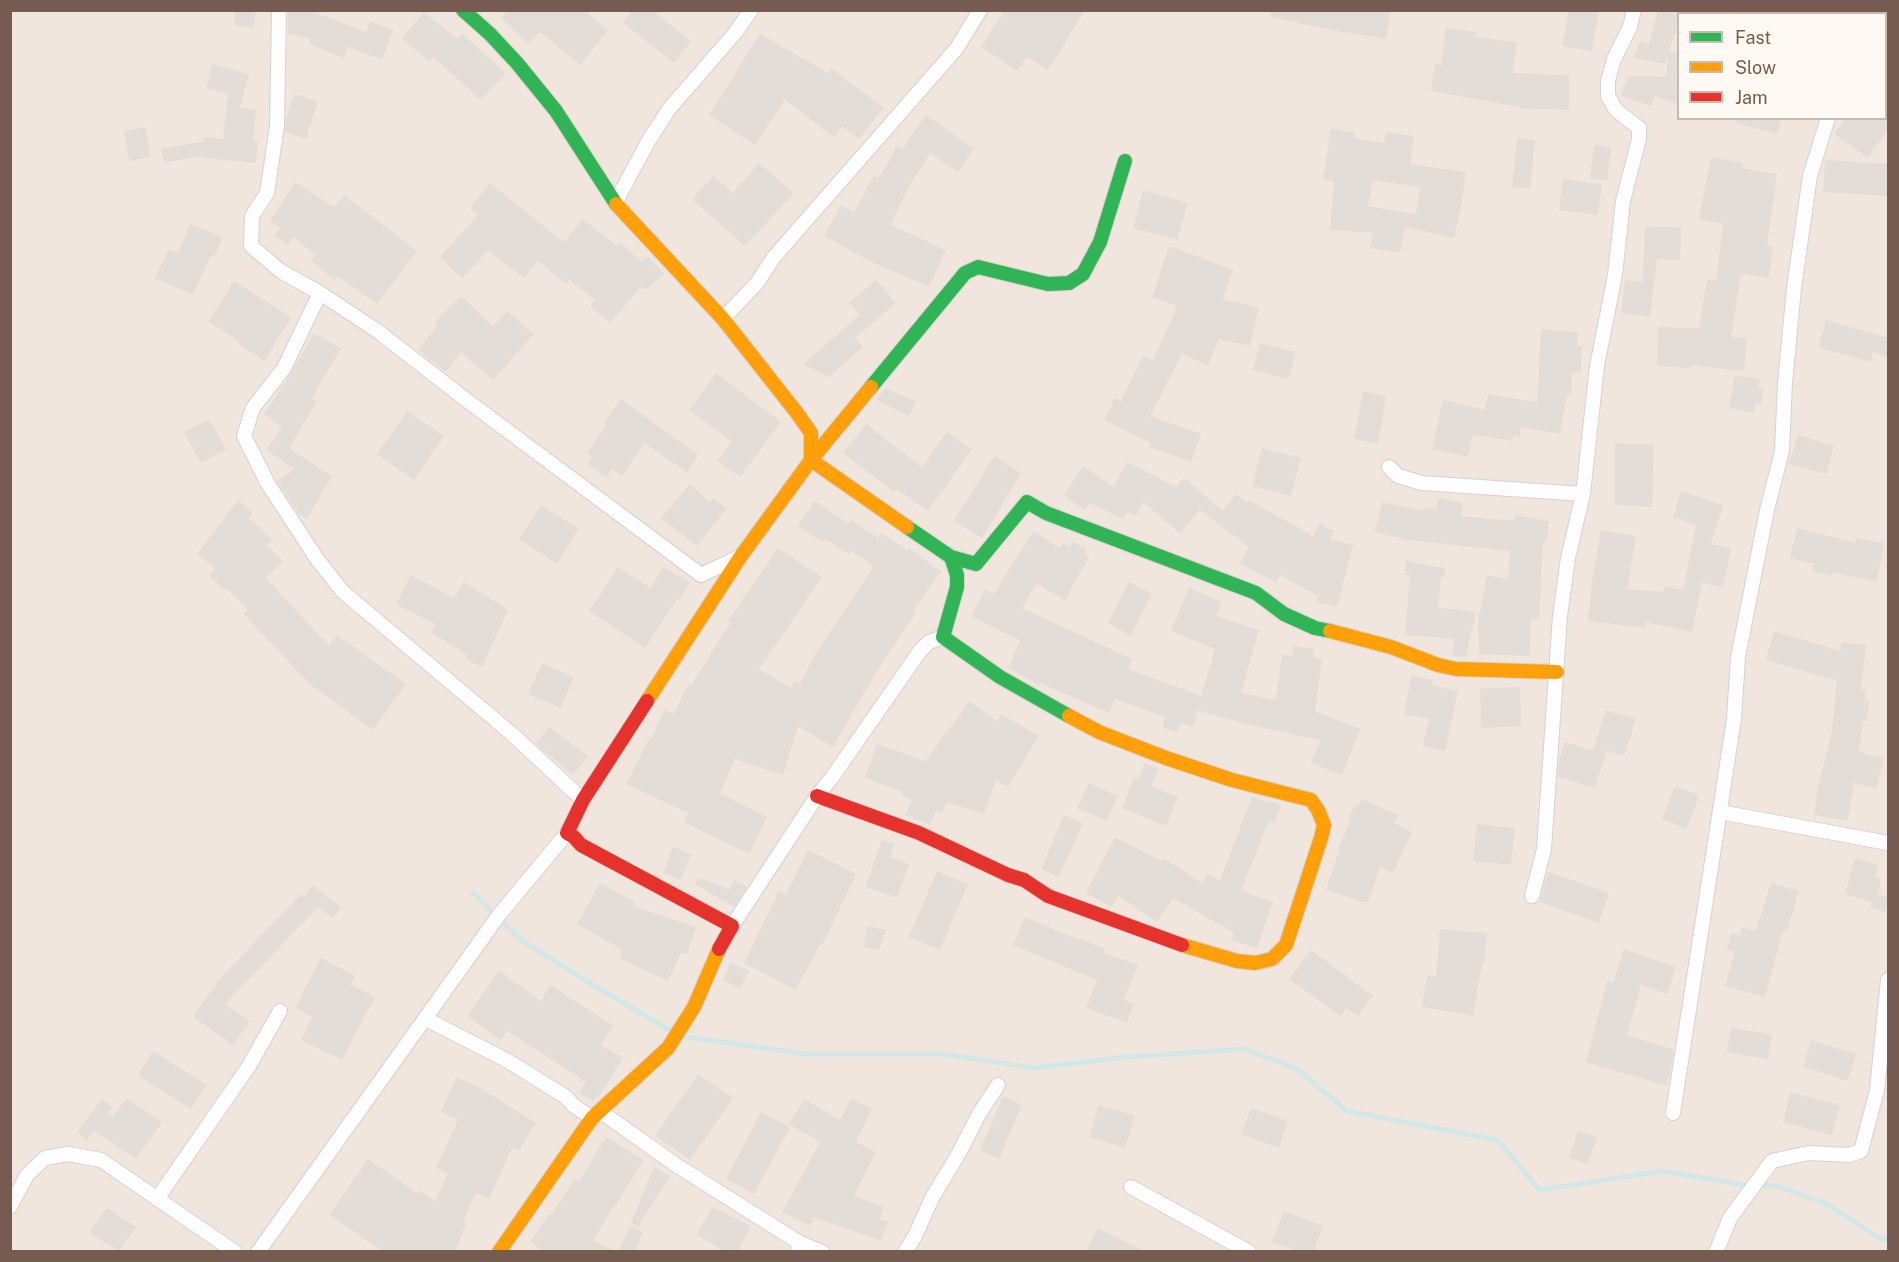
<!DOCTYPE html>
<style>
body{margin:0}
#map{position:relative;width:1899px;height:1262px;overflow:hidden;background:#f8f4f0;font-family:"Public Sans",sans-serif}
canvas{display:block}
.frame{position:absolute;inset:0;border:12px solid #755b50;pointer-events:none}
.legend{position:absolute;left:1677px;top:12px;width:210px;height:108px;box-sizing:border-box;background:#fef9f2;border:2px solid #c7bab1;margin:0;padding:8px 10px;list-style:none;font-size:18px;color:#755b50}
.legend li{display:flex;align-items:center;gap:12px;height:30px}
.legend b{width:30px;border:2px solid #c7bab1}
</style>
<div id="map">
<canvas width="1899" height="1262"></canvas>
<div class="frame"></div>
<ul class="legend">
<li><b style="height:8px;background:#30b455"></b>Fast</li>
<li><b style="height:8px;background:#ff9f0a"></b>Slow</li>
<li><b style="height:8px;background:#e5322d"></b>Jam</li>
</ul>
</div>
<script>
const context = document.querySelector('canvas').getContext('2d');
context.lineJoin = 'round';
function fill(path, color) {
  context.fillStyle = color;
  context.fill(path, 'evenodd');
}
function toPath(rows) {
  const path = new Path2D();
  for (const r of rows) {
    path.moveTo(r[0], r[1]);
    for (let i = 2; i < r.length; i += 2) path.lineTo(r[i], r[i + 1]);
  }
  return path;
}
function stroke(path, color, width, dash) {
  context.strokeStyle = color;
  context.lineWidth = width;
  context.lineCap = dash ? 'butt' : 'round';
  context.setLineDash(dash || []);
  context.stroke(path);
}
const residential = toPath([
 [11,11,1888,11,1888,1251,11,1251],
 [1678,14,1886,14,1886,118,1678,118]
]);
const stream = toPath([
 [473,893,521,940,583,979,673,1032],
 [681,1036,806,1054,943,1054,1034,1068,1127,1057,1244,1049,1297,1069,1347,1111,1497,1140,1540,1190,1663,1171,1744,1185,1777,1186,1825,1203,1882,1240,1888,1239]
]);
const building = toPath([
 [236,10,256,10,254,28,234,25],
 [288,10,309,10,366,32,370,21,393,30,382,60,348,47,344,58,309,44,311,39,288,34],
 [508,10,584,10,608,30,580,65,540,32,528,44,501,18],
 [633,10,652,10,691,41,674,63,623,23],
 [1005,10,1085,10,1048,70,1027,57,1018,71,981,47],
 [1271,10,1391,10,1386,39,1326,29,1270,17],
 [1569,10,1599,10,1592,51,1562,46],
 [1658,10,1678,10,1678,34,1675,33,1669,51,1678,51,1678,104,1654,96,1651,106,1621,96,1628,76,1666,77,1668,54,1665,64,1634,58,1640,41,1649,44],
 [424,12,457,39,462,34,506,73,481,100,433,57,429,61,402,39],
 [1446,28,1476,32,1475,37,1517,42,1513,73,1569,75,1569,110,1520,109,1520,107,1431,91,1435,64,1441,65],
 [760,34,828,73,831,68,884,108,859,139,842,126,834,137,785,100,755,145,709,115],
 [212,64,249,74,240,108,256,110,253,142,258,142,256,163,196,157,164,163,161,149,204,141,204,137,223,139,228,94,206,88],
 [294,94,318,102,306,139,285,132,286,119],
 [926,115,974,149,958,172,930,153,906,192,891,225,946,250,929,287,874,263,824,236,841,205,854,212,874,175,879,178,897,146,902,149],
 [1737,118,1782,118,1777,134,1736,123],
 [1845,118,1888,118,1888,129,1868,158,1834,134],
 [146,127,150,157,129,161,124,131],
 [1331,128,1355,133,1354,138,1384,143,1386,132,1414,136,1410,164,1466,172,1461,208,1454,238,1405,227,1400,253,1370,248,1373,233,1330,230,1334,181,1323,179],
 [1373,180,1420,187,1416,214,1368,206],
 [1517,138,1535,140,1530,189,1512,187],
 [1594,145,1611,147,1607,180,1590,179],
 [1711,157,1743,163,1742,168,1777,174,1767,245,1773,246,1769,278,1741,274,1731,337,1747,338,1744,371,1691,365,1691,368,1657,366,1658,327,1699,328,1707,279,1716,281,1723,224,1699,219],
 [1825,160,1888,164,1888,196,1823,192],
 [759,163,794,193,745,246,692,199,713,176,733,193],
 [1563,179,1602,184,1598,215,1559,210],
 [295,182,334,207,344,195,417,251,377,304,338,276,335,280,311,261,315,255,293,237,288,245,275,236,280,227,270,221],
 [490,183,564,242,583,219,616,245,619,242,642,262,648,256,664,274,646,290,642,286,610,323,590,306,595,300,570,280,566,284,538,261,524,278,488,250,462,278,440,257,478,215,470,208],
 [1143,190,1188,203,1177,240,1133,228],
 [190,224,223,237,214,257,211,255,193,295,155,278,169,249,178,253],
 [1645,226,1681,227,1680,260,1657,259,1650,317,1621,313,1625,280,1643,282],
 [1169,246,1233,270,1223,299,1259,308,1250,346,1219,339,1208,365,1182,354,1150,416,1201,434,1191,462,1149,447,1151,443,1104,420,1115,398,1121,401,1143,355,1153,360,1171,321,1177,305,1152,298],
 [876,280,896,303,855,338,863,347,829,377,803,364,860,315,849,303],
 [234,281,291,317,264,361,238,344,239,341,208,322],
 [461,296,493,327,507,311,534,334,493,380,461,352,446,372,418,350,438,325,435,322],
 [1826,320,1888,338,1888,357,1873,352,1870,362,1818,347],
 [1541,329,1578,332,1577,346,1582,346,1581,373,1572,372,1571,394,1567,394,1560,434,1521,427,1520,437,1513,436,1513,441,1473,435,1468,457,1432,449,1443,400,1485,410,1488,394,1537,402],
 [314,333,341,348,312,398,317,401,289,448,332,476,307,519,299,514,277,481,294,469,266,450,282,427,264,414,291,373],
 [1260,343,1296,352,1289,379,1253,370],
 [716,373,781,422,740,477,717,461,732,441,689,410],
 [1735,375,1760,379,1758,388,1764,389,1761,404,1755,403,1754,413,1729,408],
 [886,388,916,402,909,416,876,400],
 [1363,391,1386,396,1378,444,1354,439],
 [621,399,698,455,687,472,644,443,622,476,612,469,606,477,587,463,592,456,587,452,607,424,604,422],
 [407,411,444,436,414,480,377,454],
 [209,419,226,450,201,463,184,432],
 [866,424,922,467,947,432,972,449,928,511,896,489,894,492,843,453],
 [1798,435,1834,446,1826,474,1789,464],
 [1615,443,1654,445,1652,507,1615,505],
 [1262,448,1301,458,1291,496,1252,486],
 [994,456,1021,473,982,538,954,521],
 [1127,462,1176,487,1184,478,1223,511,1236,494,1248,503,1248,500,1313,536,1320,523,1334,531,1330,539,1353,545,1337,607,1316,602,1318,596,1280,575,1276,583,1240,563,1249,547,1200,510,1180,533,1143,502,1136,516,1127,512,1123,519,1090,503,1085,510,1064,496,1083,466,1114,487],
 [690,484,710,502,713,498,727,509,697,546,661,518],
 [1681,491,1723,505,1711,544,1731,548,1723,587,1702,583,1692,632,1645,622,1645,628,1588,621,1592,582,1601,530,1636,536,1627,589,1664,592,1665,586,1683,590,1696,525,1673,517],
 [1438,498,1463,503,1461,516,1514,521,1515,515,1549,521,1547,541,1543,541,1539,620,1531,620,1530,656,1479,654,1478,613,1480,613,1487,575,1508,579,1510,551,1407,540,1375,532,1382,502,1425,511,1425,508,1436,510],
 [238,500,253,512,249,518,272,539,267,545,283,561,266,578,329,646,337,635,406,684,373,730,304,680,305,679,244,614,248,609,227,589,225,590,209,576,216,569,197,554],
 [815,501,849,524,851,520,878,538,882,533,907,550,909,548,941,572,913,610,916,612,878,669,833,747,798,726,783,775,735,759,720,793,767,817,749,854,684,822,688,813,626,784,650,737,652,738,664,710,674,714,688,684,691,686,730,623,728,621,778,548,822,577,759,669,791,688,795,681,800,683,817,651,874,566,851,551,849,554,825,539,822,542,798,526],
 [541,505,579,529,557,564,519,539],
 [1797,528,1855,543,1856,538,1884,543,1877,581,1832,573,1832,576,1812,571,1814,564,1790,558],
 [1033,531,1060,548,1063,543,1070,547,1073,542,1087,550,1084,554,1089,557,1065,600,1036,584,1022,608,1132,659,1128,669,1201,696,1215,649,1171,631,1189,588,1222,602,1216,616,1259,630,1241,693,1276,700,1282,654,1292,656,1293,646,1314,649,1313,658,1322,659,1315,711,1360,729,1342,775,1311,763,1320,740,1254,726,1198,711,1193,727,1181,723,1177,733,1162,727,1165,717,1115,699,1109,713,1040,683,1039,685,1008,668,1020,641,971,616,985,589,994,594],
 [1406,561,1445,568,1444,577,1441,577,1438,607,1476,612,1466,657,1452,656,1454,639,1405,635,1410,575,1405,575],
 [618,567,651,588,663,567,690,582,679,601,677,599,645,648,589,611],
 [411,575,454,598,464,582,508,610,482,667,465,659,467,655,431,632,436,625,396,604],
 [1129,582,1152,594,1131,636,1108,623],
 [1774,631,1840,651,1841,642,1866,645,1861,690,1866,690,1865,701,1869,701,1867,721,1863,721,1859,752,1884,759,1876,789,1854,783,1848,821,1814,815,1818,786,1831,737,1837,681,1766,660],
 [542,663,574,677,561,708,528,694],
 [1411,676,1433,680,1432,685,1458,691,1445,751,1423,746,1429,719,1404,715],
 [1520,687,1521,726,1481,728,1480,688],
 [970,701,997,721,1001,714,1039,736,1008,787,996,780,984,814,947,802,941,813,936,811,930,825,905,815,912,800,901,795,903,792,865,778,877,744,925,761],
 [1606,710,1636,719,1624,756,1607,751,1595,788,1558,777,1559,761,1565,742,1593,751],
 [549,727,588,756,573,775,536,744],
 [1145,763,1159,768,1151,786,1178,797,1166,826,1122,808,1134,778,1138,780],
 [1089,783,1118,796,1107,821,1077,808],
 [1675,786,1699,795,1687,829,1662,819],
 [1252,797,1281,805,1275,823,1269,821,1241,891,1273,902,1257,948,1232,940,1234,933,1173,898,1157,922,1118,896,1112,907,1086,893,1115,837,1161,861,1163,858,1202,883,1207,874,1220,880],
 [1362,799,1398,815,1394,823,1412,832,1393,873,1380,867,1368,902,1362,902,1326,890,1340,849,1338,848,1351,820,1348,819,1355,804,1358,806],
 [1064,815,1083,823,1059,877,1041,869],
 [1477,824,1515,828,1511,865,1473,861],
 [882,840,894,844,890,857,909,864,897,898,865,887],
 [673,847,691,854,681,880,663,873],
 [808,850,856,874,823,944,821,943,796,990,744,963,779,891,786,894],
 [1855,858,1878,865,1875,877,1881,879,1877,894,1888,897,1885,912,1871,908,1872,902,1845,894],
 [937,871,968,884,940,950,909,937],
 [1548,872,1609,893,1599,923,1539,902],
 [699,878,729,889,735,880,747,887,734,907,695,884],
 [600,883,635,902,633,906,696,927,687,954,681,953,668,981,619,958,623,950,577,924],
 [1771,883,1799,891,1787,931,1783,930,1765,997,1725,986,1735,952,1727,950,1731,933,1740,935,1741,927,1756,931],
 [312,885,341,907,333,918,318,907,225,1004,250,1021,233,1045,193,1017,219,980,301,894,304,897],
 [1025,917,1080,940,1080,938,1105,949,1104,953,1138,965,1124,1000,1134,1004,1127,1023,1086,1008,1097,980,1013,945],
 [867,926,886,930,879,950,864,947],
 [1440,929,1487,933,1484,964,1482,964,1473,1016,1422,1007,1427,975,1436,977],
 [1624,949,1676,967,1667,994,1641,985,1627,1035,1674,1050,1667,1086,1586,1062,1607,981,1613,983],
 [1311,950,1373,996,1358,1016,1346,1008,1340,1016,1289,979],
 [321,958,355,976,351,985,375,997,342,1060,301,1040,312,1017,295,1008],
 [731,963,749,971,740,988,723,980],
 [499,971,541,1001,550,985,614,1026,601,1045,623,1058,601,1093,593,1101,579,1093,586,1082,507,1031,500,1040,467,1016],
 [1731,1028,1772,1034,1768,1059,1727,1052],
 [1811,1040,1856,1054,1848,1081,1803,1067],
 [153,1051,207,1085,191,1109,140,1077,140,1071],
 [698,1074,733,1098,690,1160,655,1136],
 [456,1077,477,1086,536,1123,518,1151,512,1148,489,1199,476,1193,463,1221,467,1222,455,1251,382,1251,329,1215,368,1159,417,1193,419,1190,435,1201,448,1173,436,1168,458,1120,441,1112],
 [1790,1092,1840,1105,1832,1135,1783,1122],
 [1003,1096,1022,1105,999,1159,980,1150],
 [126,1098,162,1122,136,1159,94,1131,87,1140,77,1132,102,1099,112,1107,108,1113,113,1117],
 [804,1099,840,1120,851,1099,872,1109,856,1142,876,1152,854,1196,884,1207,880,1219,888,1222,881,1241,814,1217,810,1226,782,1212,820,1142,789,1124],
 [1099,1105,1135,1116,1125,1148,1089,1137],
 [1251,1108,1288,1121,1279,1148,1241,1134],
 [761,1112,790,1127,754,1194,726,1179],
 [1578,1131,1597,1137,1588,1164,1569,1158],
 [606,1137,644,1160,593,1240,614,1251,544,1251,530,1242,549,1214,551,1215,575,1178,579,1181],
 [654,1167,670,1176,638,1227,631,1223],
 [712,1207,751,1226,738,1251,724,1251,697,1235],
 [107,1208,136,1227,119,1251,89,1233],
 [1284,1211,1323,1226,1314,1251,1299,1251,1272,1242],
 [630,1226,643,1232,635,1251,619,1251],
 [1098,1228,1144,1251,1086,1251]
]);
const street = toPath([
 [279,10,277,126,267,193,252,216,251,246,282,272,320,293,376,330,469,402,701,575,739,557],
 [1866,14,1867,10],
 [615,203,649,140,669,109,735,33,751,10],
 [320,293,284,368,253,408,244,436,268,484,317,559,343,592,512,734,583,800],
 [723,319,757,283,774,257,957,48,980,10],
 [1389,467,1398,476,1422,483,1583,494],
 [1720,812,1888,843],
 [1532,896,1544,849,1560,616,1568,558,1583,494,1597,366,1615,275,1623,201,1639,139,1639,128,1616,110,1608,96,1608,81,1614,59,1630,27,1634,10],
 [732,926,817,796,833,776,920,651,929,642,943,637],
 [426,1019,508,1061,566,1097,574,1106,592,1118],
 [600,1111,676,1165,800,1243],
 [1673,1113,1734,719,1738,657,1767,510,1782,451,1785,383,1794,288,1810,176,1828,118],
 [1131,1187,1249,1252],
 [157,1199,249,1066,280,1011],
 [10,1207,27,1175,45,1158,68,1154,101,1160,235,1252],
 [798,1249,800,1243,822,1252],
 [258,1252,499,915,567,833],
 [905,1252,915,1236,932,1198,959,1153,979,1114,998,1085],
 [1716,1252,1730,1218,1772,1161,1809,1153,1849,1155,1861,1151,1877,1090,1888,980]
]);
const fast = toPath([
 [463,10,490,34,517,63,556,111,616,204],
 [871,387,965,273,978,267,1048,284,1069,283,1083,274,1100,242,1125,161],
 [907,527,951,557,976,564,1027,502,1046,513,1256,593,1284,614,1315,628,1330,631],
 [951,557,957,575,957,587,943,637,1000,677,1069,716]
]);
const slow = toPath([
 [616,204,723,319,797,413,811,433,811,460,907,527],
 [1330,631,1391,647,1438,665,1456,669,1557,672],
 [647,701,741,556,811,460,871,387],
 [1069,716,1099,732,1166,758,1232,780,1311,800,1318,810,1324,825,1321,838,1286,945,1272,959,1255,963,1237,961,1182,945],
 [499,1252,592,1118,668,1048,694,1007,719,949]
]);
const jam = toPath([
 [647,701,583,800,567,833,574,837,581,845,732,926,719,949],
 [817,796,919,833,1008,875,1024,880,1048,896,1182,945]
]);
fill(residential, '#f0e6de');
stroke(stream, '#d2e7e8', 5);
fill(building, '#e4ddd7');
stroke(street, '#d7d1ce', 16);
stroke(fast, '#d8d0cb', 16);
stroke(slow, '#d8d0cb', 16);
stroke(jam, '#d8d0cb', 16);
stroke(street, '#fefdfd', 14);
stroke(fast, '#30b455', 14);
stroke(slow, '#ff9f0a', 14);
stroke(jam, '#e5322d', 14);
</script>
